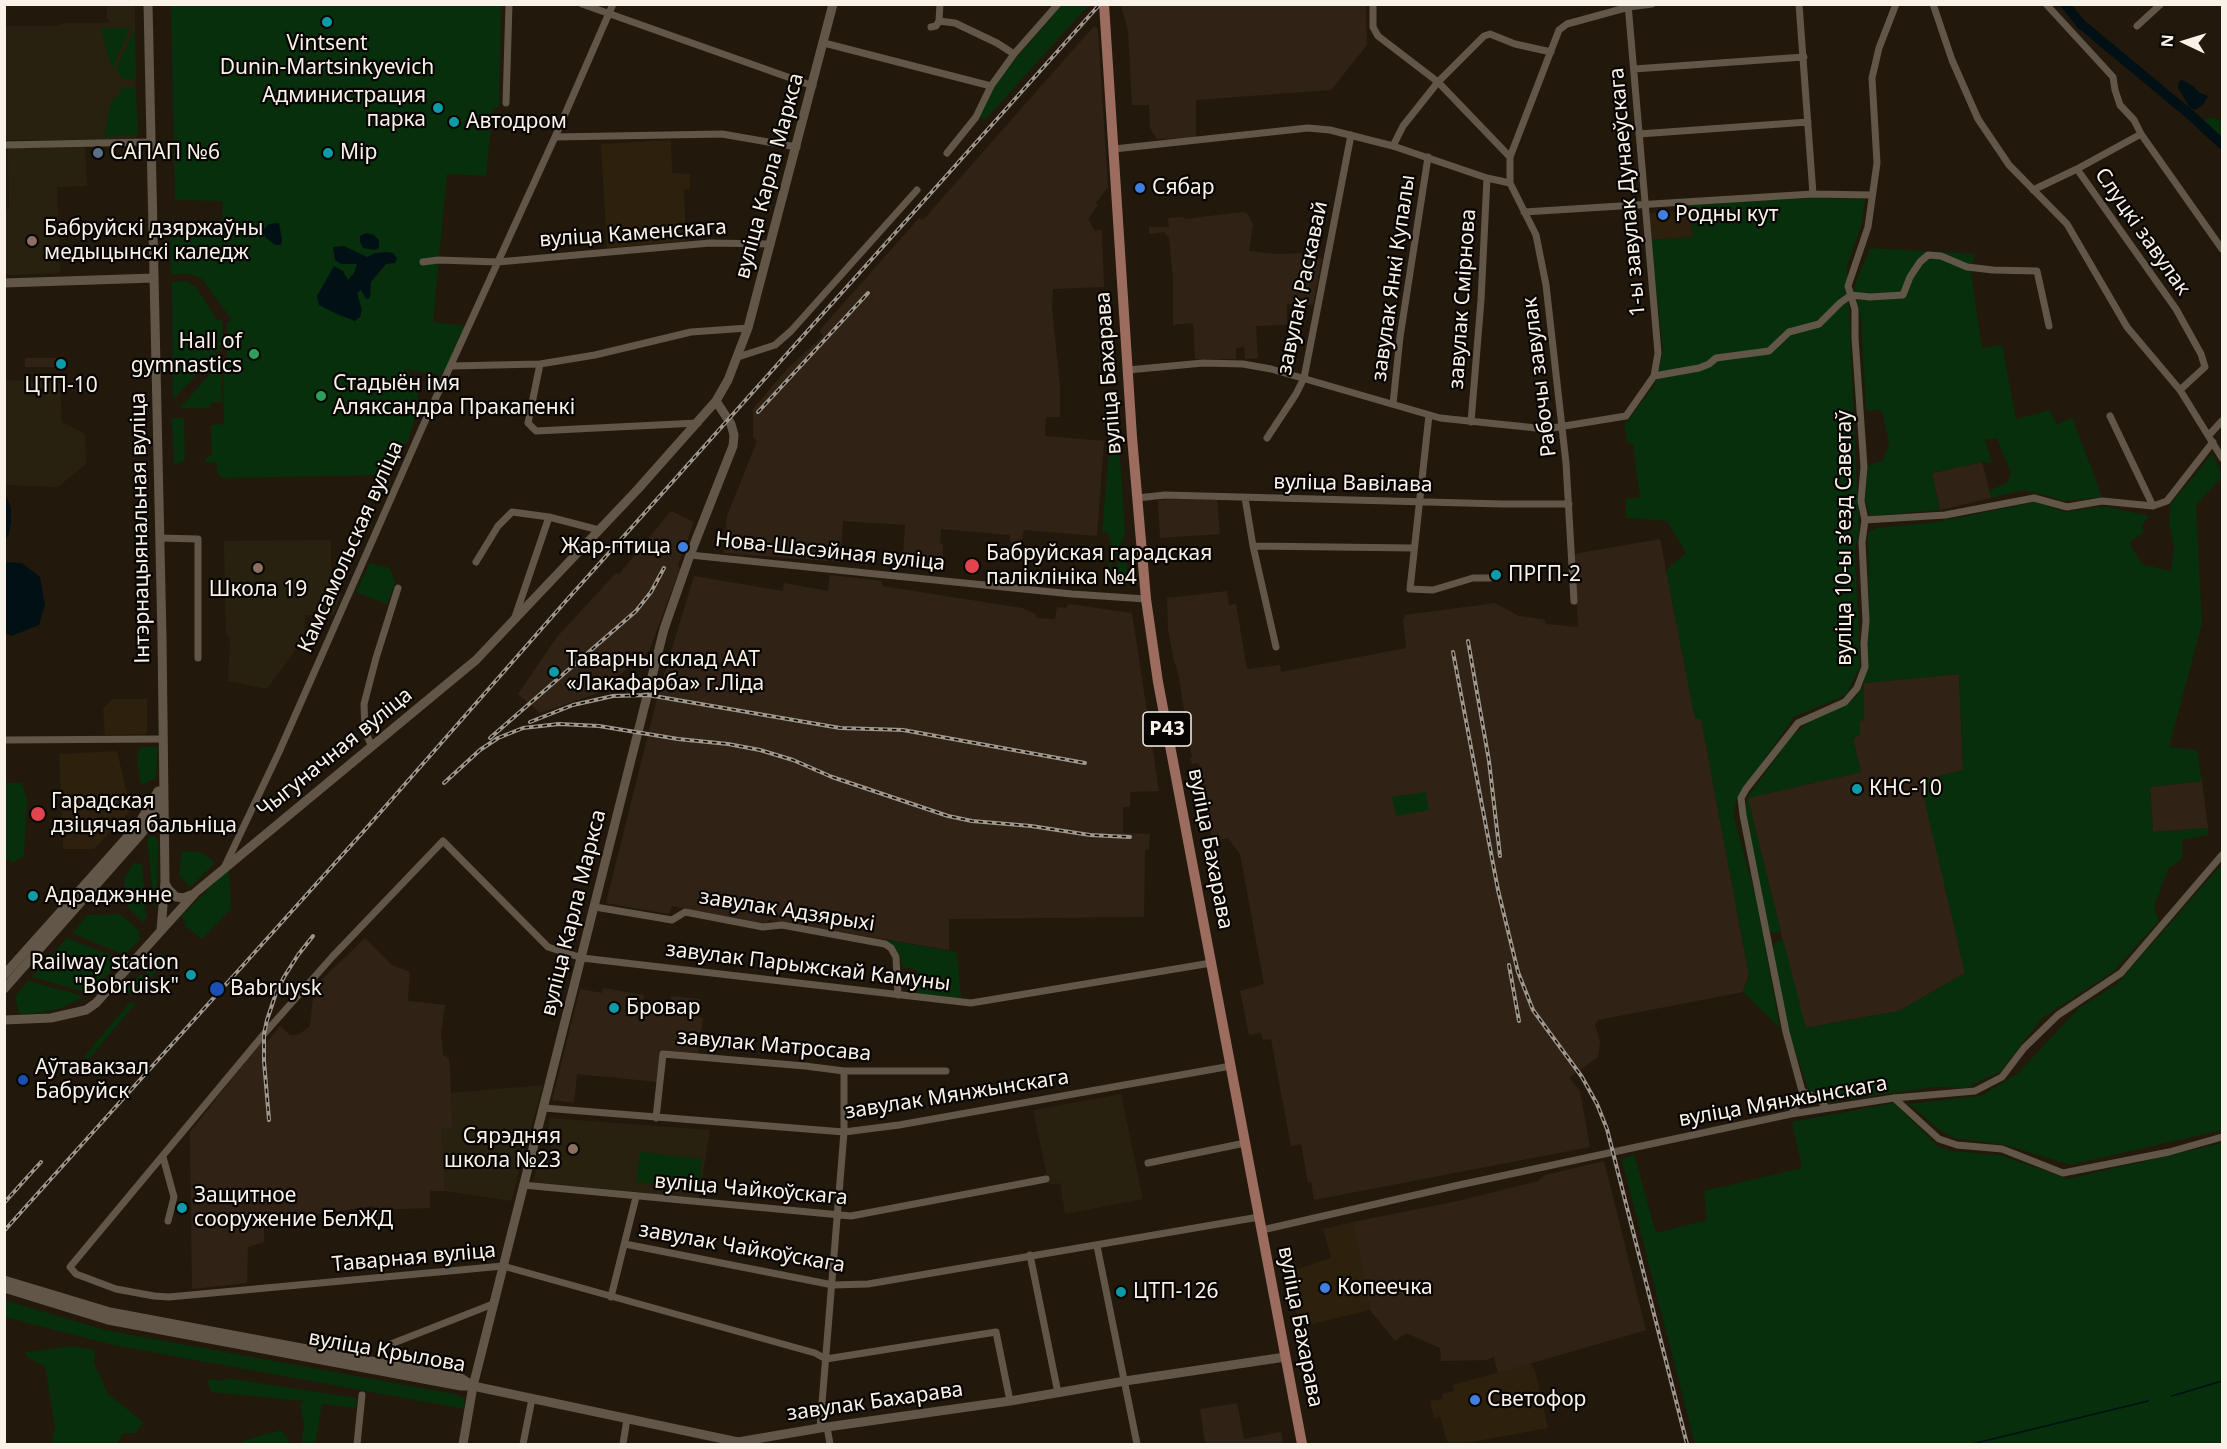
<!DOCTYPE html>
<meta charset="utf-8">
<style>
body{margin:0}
#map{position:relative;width:2227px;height:1449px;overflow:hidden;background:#22190c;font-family:"Noto Sans",sans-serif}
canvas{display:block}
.frame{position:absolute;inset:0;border:6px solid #f9f2e9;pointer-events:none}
.north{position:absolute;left:2155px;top:12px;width:60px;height:60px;-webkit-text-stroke:4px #080502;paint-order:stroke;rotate:274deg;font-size:16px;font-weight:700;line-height:24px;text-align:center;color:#f9f2e9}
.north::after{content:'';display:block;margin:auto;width:21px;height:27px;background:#f9f2e9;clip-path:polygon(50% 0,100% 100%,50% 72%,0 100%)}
</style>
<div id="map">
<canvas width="2227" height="1449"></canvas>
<div class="frame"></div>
<div class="north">N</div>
</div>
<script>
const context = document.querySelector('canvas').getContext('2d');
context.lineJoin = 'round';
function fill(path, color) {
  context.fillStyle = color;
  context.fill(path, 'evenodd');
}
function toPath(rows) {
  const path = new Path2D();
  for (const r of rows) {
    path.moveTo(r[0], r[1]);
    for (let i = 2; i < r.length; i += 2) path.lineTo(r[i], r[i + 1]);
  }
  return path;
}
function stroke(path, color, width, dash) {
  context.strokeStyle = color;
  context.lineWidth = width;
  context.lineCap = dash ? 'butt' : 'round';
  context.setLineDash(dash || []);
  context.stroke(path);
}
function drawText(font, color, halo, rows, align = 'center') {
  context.font = font + ' "Noto Sans",sans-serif';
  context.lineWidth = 4.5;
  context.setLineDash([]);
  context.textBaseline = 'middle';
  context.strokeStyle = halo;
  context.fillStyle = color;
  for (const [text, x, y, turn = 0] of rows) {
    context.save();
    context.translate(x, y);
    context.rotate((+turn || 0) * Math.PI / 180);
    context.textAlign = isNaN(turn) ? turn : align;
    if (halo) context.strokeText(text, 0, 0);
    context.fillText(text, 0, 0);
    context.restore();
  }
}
const built = toPath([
 [671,140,672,173,690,174,690,189,684,189,686,241,607,248,601,144],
 [1690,210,1693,237,1651,240,1649,213],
 [112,699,147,699,147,734,105,735,103,709],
 [117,751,131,810,94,849,63,849,59,754],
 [1353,1222,1370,1310,1299,1327,1288,1272,1331,1258,1323,1229],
 [1531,1363,1536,1373,1548,1428,1461,1444,1448,1444,1440,1417,1434,1418,1430,1401,1443,1399,1442,1394,1454,1391,1453,1385]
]);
const industrial = toPath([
 [1121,5,1366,5,1367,45,1331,90,1196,100,1196,138,1157,139,1150,128,1149,105,1132,105,1128,31],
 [1094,26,1098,29,1108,187,1096,203,1098,205,1088,219,1095,231,1102,230,1104,287,1053,289,1052,308,1060,386,1060,417,1046,417,1045,436,1104,441,1097,536,1023,530,1022,543,1010,542,1010,535,941,529,940,543,943,544,943,558,903,556,905,525,843,521,840,562,724,553,727,516,757,441,753,437,753,409,787,369,823,336,819,331,919,218,923,220],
 [1243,212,1248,214,1253,225,1249,251,1276,254,1307,253,1322,259,1313,305,1287,304,1287,325,1256,326,1258,358,1245,359,1244,347,1236,348,1236,359,1195,359,1193,323,1173,325,1173,279,1169,238,1164,232,1149,234,1149,227,1169,227,1168,218,1184,217,1185,219],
 [25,358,64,358,64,361,66,361,66,368,64,368,64,371,58,371,58,367,25,367],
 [1982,462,1991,498,1940,510,1932,473],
 [1174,499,1217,500,1220,534,1160,538,1158,500],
 [671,511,694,522,678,565,680,569,649,651,598,693,540,713,518,694,557,637,616,573,619,574],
 [1660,539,1695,718,1701,718,1749,975,1743,992,1598,1020,1595,1025,1600,1041,1598,1057,1569,1078,1580,1091,1590,1147,1314,1200,1311,1182,1308,1182,1301,1144,1291,1146,1271,1039,1263,1040,1261,1033,1249,1035,1240,991,1264,984,1240,854,1228,838,1212,841,1199,763,1192,764,1190,758,1192,757,1177,667,1174,662,1168,629,1167,598,1227,591,1229,605,1236,604,1247,669,1280,665,1281,672,1406,648,1403,620,1405,615,1495,603,1519,616,1544,619,1546,624,1578,627,1574,554],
 [830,575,882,581,882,586,1022,608,1036,614,1036,618,1055,619,1057,607,1066,608,1069,604,1132,613,1159,791,1130,792,1130,807,1123,807,1123,833,1150,834,1149,849,1145,850,1144,917,949,919,949,950,768,920,767,924,672,906,669,914,606,903,659,691,694,576,783,591,784,583,828,591],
 [1959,674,1963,770,1921,781,1965,973,1899,1011,1805,1028,1747,798,1861,772,1853,739,1859,721,1864,720,1864,683],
 [2202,781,2208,828,2153,832,2150,787],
 [365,938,392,965,410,972,408,1001,445,1005,441,1032,443,1055,449,1058,453,1127,444,1165,445,1191,430,1191,430,1208,375,1210,374,1206,264,1222,264,1242,248,1247,247,1283,192,1289,190,1132,261,1042,269,1040,280,1026,290,1035,298,1035,310,1026,314,987],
 [603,988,644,995,643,1000,670,1004,671,996,700,999,698,1017,703,1018,698,1055,661,1051,658,1082,577,1074,574,1103,552,1100,580,989,602,993],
 [1604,1161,1646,1330,1498,1373,1494,1357,1486,1360,1441,1361,1440,1348,1406,1333,1395,1341,1370,1310,1353,1222,1458,1201,1538,1181,1545,1175],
 [1237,1403,1244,1439,1281,1432,1283,1444,1205,1444,1200,1409]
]);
const education = toPath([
 [107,5,135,5,136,140,5,140,4,26,58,26,63,23,109,23,109,19,107,19],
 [85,147,87,186,57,187,60,273,5,275,5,209,9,209,8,148],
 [4,380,60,383,62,422,85,434,86,464,58,487,5,485],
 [331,540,331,593,341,595,334,615,305,615,304,638,267,689,228,681,230,638,226,633,224,541],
 [543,1085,511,1201,445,1191,441,1128,453,1127,451,1093],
 [1121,1094,1143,1199,1065,1214,1060,1183,1049,1185,1033,1110],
 [550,1118,710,1130,699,1198,533,1182,539,1160,547,1158,551,1152,551,1145,545,1138]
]);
const green = toPath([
 [1063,4,1089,5,984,121,980,117,994,87,1016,58],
 [171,5,501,5,499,107,493,107,486,176,447,174,433,322,465,326,445,370,440,375,403,369,418,381,417,411,408,441,390,461,388,475,222,478,217,472,217,463,206,462,206,458,212,455,211,425,224,424,223,365,227,365,227,323,232,320,201,278,189,274,171,274,170,237,209,237,209,222,222,220,223,201,175,200],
 [101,28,130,28,113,67,111,66],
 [135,28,136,79,123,79,116,69],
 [122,87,136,87,138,135,104,137,111,100,119,95],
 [2211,117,2222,121,2222,150,2201,129,2205,120],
 [1814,198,1865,199,1861,226,1847,266,1859,532,1855,549,1860,667,1846,695,1794,717,1737,799,1733,814,1756,898,1780,1028,1743,992,1749,975,1701,719,1695,719,1666,570,1686,553,1667,521,1626,518,1626,498,1640,498,1633,444,1628,444,1624,426,1656,383,1663,351,1651,240,1693,237,1690,205],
 [1870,248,1975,254,1971,273,1982,348,2002,345,2016,419,2050,410,2057,425,2072,417,2102,497,2065,501,2024,490,1991,498,1989,491,2008,482,2011,473,1997,438,1985,440,1992,463,1982,462,1932,473,1940,510,1870,516,1865,499,1868,465,1883,461,1889,444,1882,410,1866,410,1861,318,1854,287],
 [185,281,196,287,217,320,222,320,223,342,218,351,173,400,172,282],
 [222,360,222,402,211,402,210,408,180,408],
 [172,418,184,418,185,460,174,465],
 [1110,439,1119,441,1125,534,1108,574,1111,538,1108,537,1108,532,1102,532],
 [2213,453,2222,477,2196,505,2202,624,2169,747,2197,750,2202,781,2150,787,2153,832,2208,828,2208,835,2182,840,2182,859,2168,869,2154,907,2159,921,2114,971,2042,1018,2000,1072,1966,1088,1935,1087,1827,1102,1809,1091,1789,1033,1773,951,1775,943,1783,939,1806,1028,1899,1011,1965,973,1920,781,1963,770,1959,674,1864,683,1864,720,1860,721,1860,735,1853,739,1861,772,1748,798,1781,932,1768,932,1745,809,1747,798,1791,737,1809,722,1848,704,1858,695,1864,683,1869,622,1868,533,1876,528,1937,522,2035,502,2066,512,2104,506,2149,516,2142,525,2143,533,2129,543,2142,564,2171,571,2174,547,2169,525,2171,503],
 [1125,543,1128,585,1120,584,1111,581],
 [370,563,390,568,395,583,387,604,356,592],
 [142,747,158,747,156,778,143,784,140,781,137,760,139,749],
 [5,783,22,783,27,799,24,856,13,863,9,859,5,861],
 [1426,792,1429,810,1396,816,1392,797],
 [150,836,154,837,158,840,157,902,155,910,147,839],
 [182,851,201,852,215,863,190,887,179,875],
 [134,862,142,865,146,907,144,912,147,915,144,923,128,907,124,879],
 [2222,864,2222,1130,2070,1165,2006,1145,1954,1138,1941,1131,1909,1104,1981,1096,2018,1073,2080,1007,2116,985],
 [227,870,229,871,231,909,202,939,184,925,186,922,181,917],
 [120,914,139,931,138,936,141,938,124,955,72,933,88,915],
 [67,938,122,960,89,993,32,977],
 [886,940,957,952,961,999,917,994,917,970,903,967,900,955],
 [160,952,168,959,164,961,164,965,159,968,159,971,153,974,152,978,144,971],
 [141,974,149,981,142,992,128,993,127,988],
 [28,981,84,996,64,1007,40,1013,19,1014,15,996],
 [129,1003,136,1003,88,1060,84,1057],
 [1894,1103,1938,1146,1951,1151,2000,1155,2068,1179,2222,1143,2222,1441,2215,1444,1695,1444,1622,1160,1634,1154,1656,1233,1707,1220,1704,1191,1802,1168,1792,1122],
 [640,1152,702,1159,699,1189,636,1182],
 [4,1300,105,1330,454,1394,464,1398,465,1409,113,1345,5,1317],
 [74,1346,95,1350,94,1363,108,1394,143,1422,136,1433,123,1433,117,1444,51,1444,55,1428,45,1366,28,1358,25,1352],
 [226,1378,356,1398,356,1408,322,1404,315,1444,301,1444,304,1424,300,1405,304,1401,211,1392,207,1379,224,1381],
 [281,1430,291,1444,233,1444]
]);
const water = toPath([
 [2182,80,2193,86,2200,93,2208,96,2203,105,2195,110,2190,108,2178,88,2179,81],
 [279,223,282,240,281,245,275,245,265,237,263,230,269,224],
 [366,233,374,235,379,240,379,248,375,250,363,248,360,242,360,236],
 [344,246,367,257,375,253,385,252,393,253,397,258,395,263,386,264,371,282,370,298,366,299,361,290,357,293,362,310,360,317,355,321,337,314,319,305,317,296,334,266,343,271,348,280,354,273,357,264,341,264,335,260,333,247],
 [5,493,11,508,11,522,9,534,5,541],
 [4,562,22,563,40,577,45,605,39,625,11,636,5,633]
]);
const stream = toPath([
 [2172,1396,2222,1381],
 [1972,1444,2148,1401]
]);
const river = toPath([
 [2065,4,2081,24,2193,117,2222,144]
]);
const street = toPath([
 [582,4,813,86],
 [1373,4,1373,27,1378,36,1438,82,1510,157,1510,183,1536,235,1546,285,1566,463,1574,601],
 [1799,4,1813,194],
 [1933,4,1952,60,1978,119,2009,165,2067,224,2127,327,2180,390,2222,458],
 [2046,4,2113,77,2115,90,2120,105,2134,120,2141,134,2077,169,2176,309,2201,354,2205,367,2180,390],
 [939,21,955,23,997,43,1014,54],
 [2137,26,2161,4],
 [931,27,936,26,939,21,940,4],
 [824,43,991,86],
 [1634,69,1804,57],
 [506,103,509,4],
 [1639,134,1808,122],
 [2141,134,2222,249],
 [555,137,722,134,797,147],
 [4,145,151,142],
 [1393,146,1403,126,1438,82,1484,36,1490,34,1515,44,1551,52],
 [1114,149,1308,128,1330,130,1393,146,1487,178,1510,183],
 [947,153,976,117,991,86,1014,54,1058,4],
 [1510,157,1559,30,1567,24,1629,7,1652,4],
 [2033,190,2077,169],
 [1524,212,1813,194,1871,195],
 [423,262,438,260,498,262,710,243,771,244],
 [738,357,775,345,791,331,917,190],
 [540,364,528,423,536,431,698,423],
 [451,366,540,364,595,355,691,332,748,328],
 [1128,370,1203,363,1243,364,1271,369,1440,418,1546,429,1626,416,1654,376,1658,353,1628,4],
 [1654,376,1699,368,1709,364,1716,358,1769,351,1789,332,1819,324,1840,303,1851,295,1870,297,1903,295,1910,277,1920,262,1928,255,1941,256,1967,267,1993,270,2037,271,2049,326],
 [1393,404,1400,337,1428,157],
 [1429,415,1410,589,1433,590,1473,578,1490,578],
 [2110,416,2153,506],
 [1471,422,1481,300,1487,178],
 [2209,435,2222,421],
 [1267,438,1296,394,1304,378,1351,135],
 [1137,498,1165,495,1502,504,1569,504],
 [1245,498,1253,546,1276,647],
 [1865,520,1945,515,2034,498,2067,507,2102,501,2153,506,2167,501,2213,442],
 [160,538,198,539,198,658],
 [1253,546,1413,548],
 [690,555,1072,594,1146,599],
 [476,562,498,526,512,512,549,517,599,530],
 [515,617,549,517],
 [4,740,162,739],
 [372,747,365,731,364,704,376,658,398,588],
 [224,868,279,752,422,428,555,137,613,4],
 [595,907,672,920,685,912,763,927,782,925,885,944,891,948,896,957,898,995],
 [1802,1091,1819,1099,1826,1107],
 [1894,1098,1939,1139,1957,1145,2002,1149,2063,1173,2169,1152,2222,1137],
 [544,1108,844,1132,899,1125,1231,1066],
 [1791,1114,1799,1103,1802,1091,1786,1032,1743,815,1741,798,1746,789,1798,723,1845,702,1857,688,1865,667,1864,643,1866,621,1862,542,1865,520,1861,501,1864,467,1855,338,1855,309,1848,286,1868,227,1877,163,1872,78,1879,48,1896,4],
 [656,1118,663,1054,805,1066,844,1071,946,1071],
 [163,1157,174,1197,168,1221],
 [1148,1163,1245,1143],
 [523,1185,851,1216,1046,1179],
 [1262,1230,1459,1185,1791,1114,1894,1098,1975,1091,2002,1077,2024,1048,2058,1015,2121,973,2222,855],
 [625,1244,833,1285,868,1284,1259,1217],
 [1097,1246,1137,1444],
 [1030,1255,1058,1393],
 [611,1297,636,1197],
 [391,1344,493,1304],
 [1010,1401,996,1332,826,1359,815,1353,503,1266,169,1297,154,1296,116,1289,76,1274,70,1267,264,1034,333,956,443,841,548,947,582,958,971,1003,1211,963],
 [827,1427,830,1444],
 [820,1428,844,1132,844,1071],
 [357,1444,362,1395],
 [523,1444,532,1399],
 [623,1444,627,1419]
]);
const secondary = toPath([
 [148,4,162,637,165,881,161,930],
 [4,283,154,278],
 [165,883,168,889,176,897,184,898,191,895],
 [4,975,138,825,158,791],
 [4,989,141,834,152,820,160,800],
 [4,1020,51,1018,86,1010,96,1003,196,892,476,660,638,489,716,401,728,380,748,328,833,4],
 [4,1280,110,1312,461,1378,473,1386],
 [4,1288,108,1320,461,1386,473,1386,738,1442,820,1428,1010,1401,1125,1381,1285,1357],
 [463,1444,473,1386,664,629,690,555,733,446,734,435,731,424,716,401]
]);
const primary = toPath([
 [1104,4,1132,437,1146,599,1158,682,1302,1444]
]);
const rail = toPath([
 [758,412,868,293],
 [1468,641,1489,761,1500,856],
 [1453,652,1498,890,1518,972,1533,1010,1582,1077,1597,1104,1607,1129,1687,1444],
 [643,688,677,686],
 [530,722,573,705,613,696,648,695,840,728,903,730,1085,763],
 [490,738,636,611,651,592,664,568],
 [444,783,480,750,498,738,523,728,559,724,599,726,678,739,728,744,760,750,793,760,832,777,948,816,972,821,1031,826,1090,835,1130,837],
 [1509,965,1519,1021],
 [269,1120,264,1061,264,1034,267,1020,276,993,284,977,298,955,313,936],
 [4,1203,41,1162],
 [4,1231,363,832,565,602,1100,4]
]);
const markers = [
 [327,22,6,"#0f9aa8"],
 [438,108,6,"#0f9aa8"],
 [454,122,6,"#0f9aa8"],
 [98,153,6,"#5c6f8a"],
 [328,153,6,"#0f9aa8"],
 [1140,188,6,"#3f7fe0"],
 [1663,215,6,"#3f7fe0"],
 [32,241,6,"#8d6e63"],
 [254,354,6,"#2e9e5b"],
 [61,364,6,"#0f9aa8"],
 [321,396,6,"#2e9e5b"],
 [683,547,6,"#3f7fe0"],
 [972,566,8,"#e0444e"],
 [258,568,6,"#8d6e63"],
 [1496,575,6,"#0f9aa8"],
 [554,672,6,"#0f9aa8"],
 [1857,789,6,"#0f9aa8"],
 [38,814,8,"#e0444e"],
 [33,896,6,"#0f9aa8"],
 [191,975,6,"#0f9aa8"],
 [217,989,8,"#1a4fb4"],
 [614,1008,6,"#0f9aa8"],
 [23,1080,6,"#1a4fb4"],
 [573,1149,6,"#8d6e63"],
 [182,1208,6,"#0f9aa8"],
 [1325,1288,6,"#3f7fe0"],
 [1121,1292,6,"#0f9aa8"],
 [1475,1400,6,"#3f7fe0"]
];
const shields = [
 [1167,729,48]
];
const shieldNames = [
 ["Р43",1167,729]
];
const poiNames = [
 ["Vintsent",327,44,"center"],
 ["Dunin-Martsinkyevich",327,68,"center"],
 ["Администрация",426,96,"right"],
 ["парка",426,120,"right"],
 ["Автодром",466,122],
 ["САПАП №6",110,153],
 ["Мір",340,153],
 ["Сябар",1152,188],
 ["Родны кут",1675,215],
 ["Бабруйскі дзяржаўны",44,229],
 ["медыцынскі каледж",44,253],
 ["Hall of",242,342,"right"],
 ["gymnastics",242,366,"right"],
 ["Стадыён імя",333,384],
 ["Аляксандра Пракапенкі",333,408],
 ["ЦТП-10",61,386,"center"],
 ["Жар-птица",671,547,"right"],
 ["Бабруйская гарадская",986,554],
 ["паліклініка №4",986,578],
 ["ПРГП-2",1508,575],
 ["Школа 19",258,590,"center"],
 ["Таварны склад ААТ",566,660],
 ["«Лакафарба» г.Ліда",566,684],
 ["КНС-10",1869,789],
 ["Гарадская",51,802],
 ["дзіцячая бальніца",51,826],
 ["Адраджэнне",45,896],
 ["Railway station",179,963,"right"],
 ["\"Bobruisk\"",179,987,"right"],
 ["Babruysk",230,989],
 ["Бровар",626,1008],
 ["Аўтавакзал",35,1068],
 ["Бабруйск",35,1092],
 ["Сярэдняя",561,1137,"right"],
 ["школа №23",561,1161,"right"],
 ["Защитное",194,1196],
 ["сооружение БелЖД",194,1220],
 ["Копеечка",1337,1288],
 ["ЦТП-126",1133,1292],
 ["Светофор",1487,1400]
];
const streetNames = [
 ["вуліца Карла Маркса",770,176,-75],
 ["1-ы завулак Дунаеўскага",1628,192,-95],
 ["Слуцкі завулак",2142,232,55],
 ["вуліца Каменскага",633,234,-4],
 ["завулак Янкі Купалы",1394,278,-82],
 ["завулак Раскавай",1303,288,-78],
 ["завулак Смірнова",1463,299,-86],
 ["вуліца Бахарава",1109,373,-94],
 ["Рабочы завулак",1540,377,-97],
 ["вуліца Вавілава",1353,484,1],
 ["Інтэрнацыянальная вуліца",141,528,-91],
 ["вуліца 10-ы зʼезд Саветаў",1845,538,-90],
 ["Камсамольская вуліца",351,547,-66],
 ["Нова-Шасэйная вуліца",830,552,6],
 ["Чыгуначная вуліца",335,753,-39],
 ["вуліца Бахарава",1210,849,79],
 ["завулак Адзярыхі",787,911,9],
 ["вуліца Карла Маркса",574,913,-76],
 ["завулак Парыжскай Камуны",808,967,7],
 ["завулак Матросава",774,1046,5],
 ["завулак Мянжынскага",957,1095,-9],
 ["вуліца Мянжынскага",1783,1102,-10],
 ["вуліца Чайкоўскага",751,1190,5],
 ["завулак Чайкоўскага",742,1248,10],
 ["Таварная вуліца",414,1258,-5],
 ["вуліца Бахарава",1300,1327,79],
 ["вуліца Крылова",387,1352,10],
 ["завулак Бахарава",875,1402,-8]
];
fill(built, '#2d200d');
fill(industrial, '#302316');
fill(education, '#282110');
fill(green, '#072f0c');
fill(water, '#011014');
stroke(stream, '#011014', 1.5);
stroke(river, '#011014', 10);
stroke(street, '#615648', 7);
stroke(secondary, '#615648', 9);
stroke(primary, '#9c6c5f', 10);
stroke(rail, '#9f978c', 4);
stroke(rail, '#080502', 1.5, [4.5]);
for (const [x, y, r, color] of markers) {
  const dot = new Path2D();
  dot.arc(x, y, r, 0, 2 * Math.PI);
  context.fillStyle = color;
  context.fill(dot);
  stroke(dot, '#080502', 2);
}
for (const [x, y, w] of shields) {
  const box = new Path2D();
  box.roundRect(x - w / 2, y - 17, w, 34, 4.5);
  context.fillStyle = '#080502';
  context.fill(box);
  stroke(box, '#f9f2e9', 1.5);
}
drawText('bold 20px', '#f9f2e9', null, shieldNames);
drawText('21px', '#f9f2e9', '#080502', poiNames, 'left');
drawText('21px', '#f9f2e9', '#080502', streetNames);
</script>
